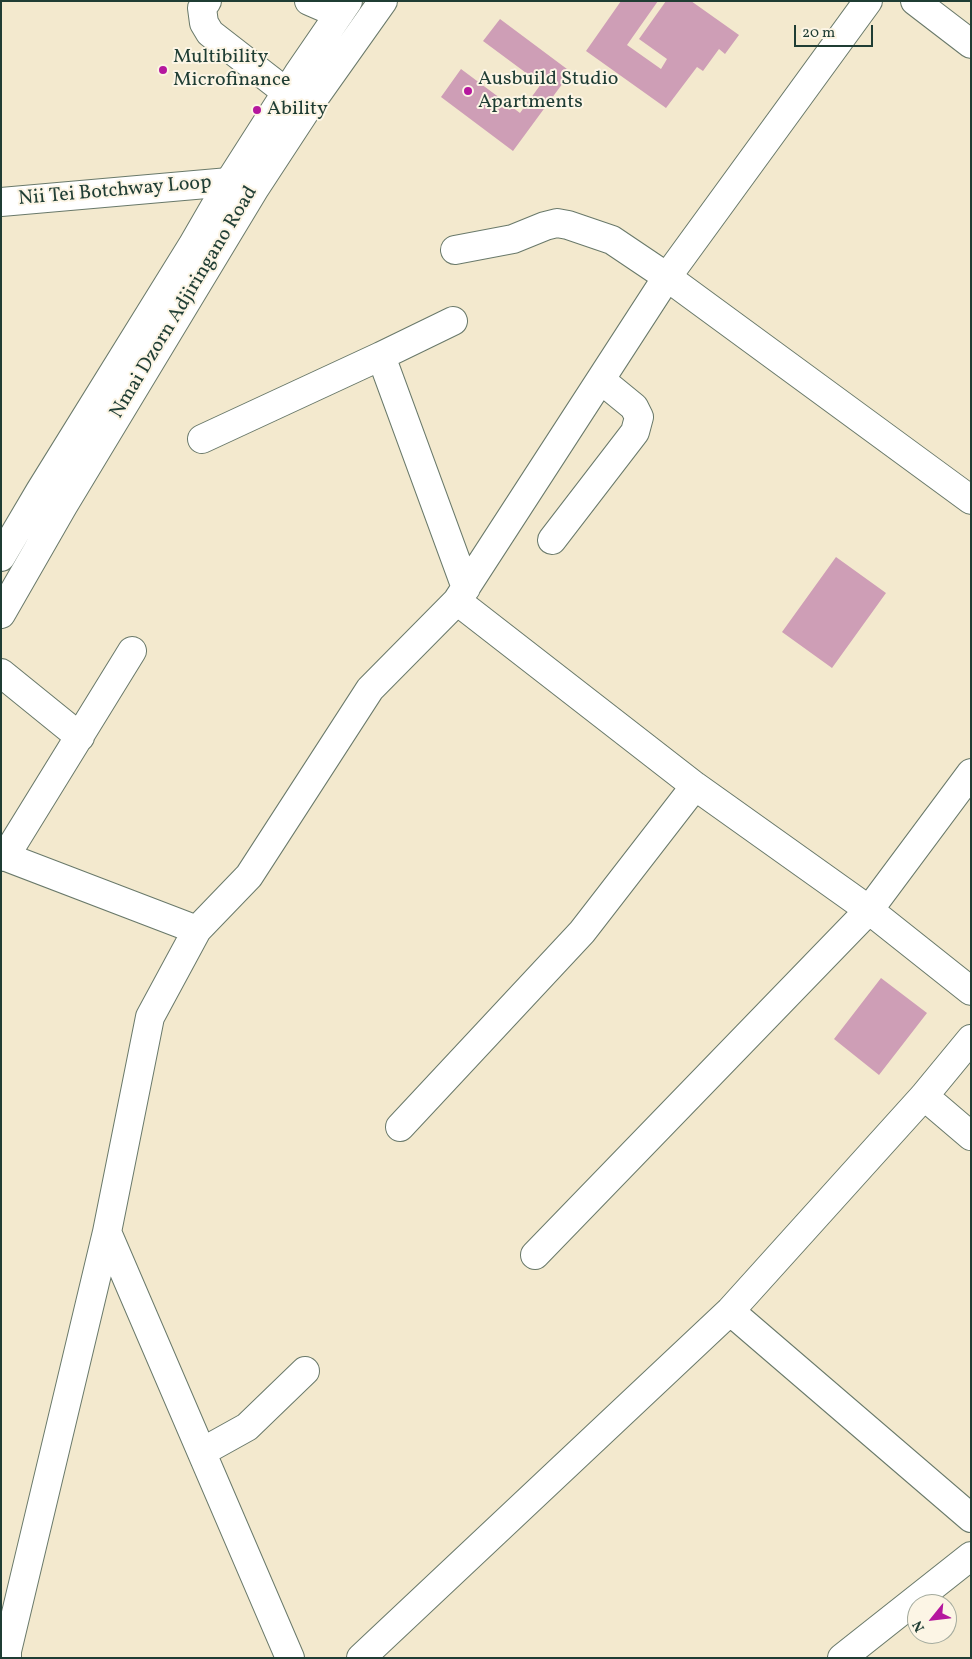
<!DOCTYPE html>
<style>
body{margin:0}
#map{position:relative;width:972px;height:1659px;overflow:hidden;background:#f3e9ce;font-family:Vollkorn,serif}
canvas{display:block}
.frame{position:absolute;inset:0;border:2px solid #1f3d34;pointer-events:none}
.north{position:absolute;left:907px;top:1594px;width:50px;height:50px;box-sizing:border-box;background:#fcf5e5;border:1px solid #a4ab9e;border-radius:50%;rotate:241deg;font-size:14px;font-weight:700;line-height:20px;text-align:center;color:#1f3d34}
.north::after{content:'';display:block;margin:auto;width:18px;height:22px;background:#b5179e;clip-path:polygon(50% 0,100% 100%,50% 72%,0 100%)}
.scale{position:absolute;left:794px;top:25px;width:79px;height:22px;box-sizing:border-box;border:2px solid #1f3d34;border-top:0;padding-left:6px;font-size:15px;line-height:18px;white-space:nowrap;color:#1f3d34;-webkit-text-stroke:4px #fcf5e5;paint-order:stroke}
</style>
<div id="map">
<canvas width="972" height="1659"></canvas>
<div class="frame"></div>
<div class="north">N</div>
<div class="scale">20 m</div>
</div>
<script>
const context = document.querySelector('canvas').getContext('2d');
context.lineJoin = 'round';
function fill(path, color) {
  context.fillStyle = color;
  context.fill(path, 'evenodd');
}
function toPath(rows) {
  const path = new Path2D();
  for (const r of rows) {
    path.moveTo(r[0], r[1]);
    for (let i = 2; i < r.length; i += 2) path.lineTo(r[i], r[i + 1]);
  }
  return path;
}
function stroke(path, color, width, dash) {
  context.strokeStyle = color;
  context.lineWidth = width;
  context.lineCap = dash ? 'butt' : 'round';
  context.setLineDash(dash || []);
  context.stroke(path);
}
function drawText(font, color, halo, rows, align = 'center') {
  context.font = font + ' Vollkorn,serif';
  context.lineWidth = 4;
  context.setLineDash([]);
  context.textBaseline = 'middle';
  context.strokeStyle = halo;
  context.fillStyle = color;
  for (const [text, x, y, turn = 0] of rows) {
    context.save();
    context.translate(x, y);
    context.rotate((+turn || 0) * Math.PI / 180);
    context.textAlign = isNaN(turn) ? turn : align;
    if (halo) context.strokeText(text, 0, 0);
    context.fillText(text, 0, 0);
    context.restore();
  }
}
const building = toPath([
 [621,1,658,1,627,45,661,69,667,59,639,39,666,1,691,1,739,35,725,54,719,49,703,71,697,67,666,108,586,51],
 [500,19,571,72,513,151,441,97,461,69,520,113,541,84,483,41],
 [836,557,886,593,832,668,782,632],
 [881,978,927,1013,879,1075,834,1039]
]);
const minor = toPath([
 [207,1,202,8,204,23,210,33,286,92],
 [309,1,339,14],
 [915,1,971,44],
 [1,202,229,182],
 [455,250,513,239,545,226,557,223,568,225,612,240,667,277,971,500],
 [381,356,453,321],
 [202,439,381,356,466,588],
 [552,540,635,432,639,417,634,407,601,380],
 [457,601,695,786,869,910,971,991],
 [1,673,80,737],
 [1,855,197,930,150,1017,107,1232,7,1651,7,1658],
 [5,857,132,651],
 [197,930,249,876,370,689,457,601,667,277,868,1],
 [924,1096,971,1136],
 [400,1127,582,932,695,786],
 [107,1232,290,1658],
 [535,1255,869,910,971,773],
 [730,1311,971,1518],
 [202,1452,247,1427,305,1371],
 [361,1658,730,1311,924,1096,971,1039],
 [842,1658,971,1556]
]);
const major = toPath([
 [1,557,40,491,192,246,229,182,298,74,348,1],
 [1,614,63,506,255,188,310,104,383,1]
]);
const markers = [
 [163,70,5,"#b5179e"],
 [468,91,5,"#b5179e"],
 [257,110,5,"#b5179e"]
];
const poiNames = [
 ["Multibility",173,58],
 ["Microfinance",173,81],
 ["Ausbuild Studio",478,80],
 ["Apartments",478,103],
 ["Ability",267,110]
];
const streetNames = [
 ["Nii Tei Botchway Loop",115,192,-5],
 ["Nmai Dzorn Adjiringano Road",185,303,-59]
];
fill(building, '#ce9eb6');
stroke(minor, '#69796a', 30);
stroke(major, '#69796a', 30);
stroke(minor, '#fff', 28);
stroke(major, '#fff', 28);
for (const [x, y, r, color] of markers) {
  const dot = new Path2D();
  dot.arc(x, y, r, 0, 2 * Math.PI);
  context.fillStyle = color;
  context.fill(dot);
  stroke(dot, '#fcf5e5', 2);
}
drawText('20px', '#1f3d34', '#fcf5e5', poiNames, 'left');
drawText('20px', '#1f3d34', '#fcf5e5', streetNames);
</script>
